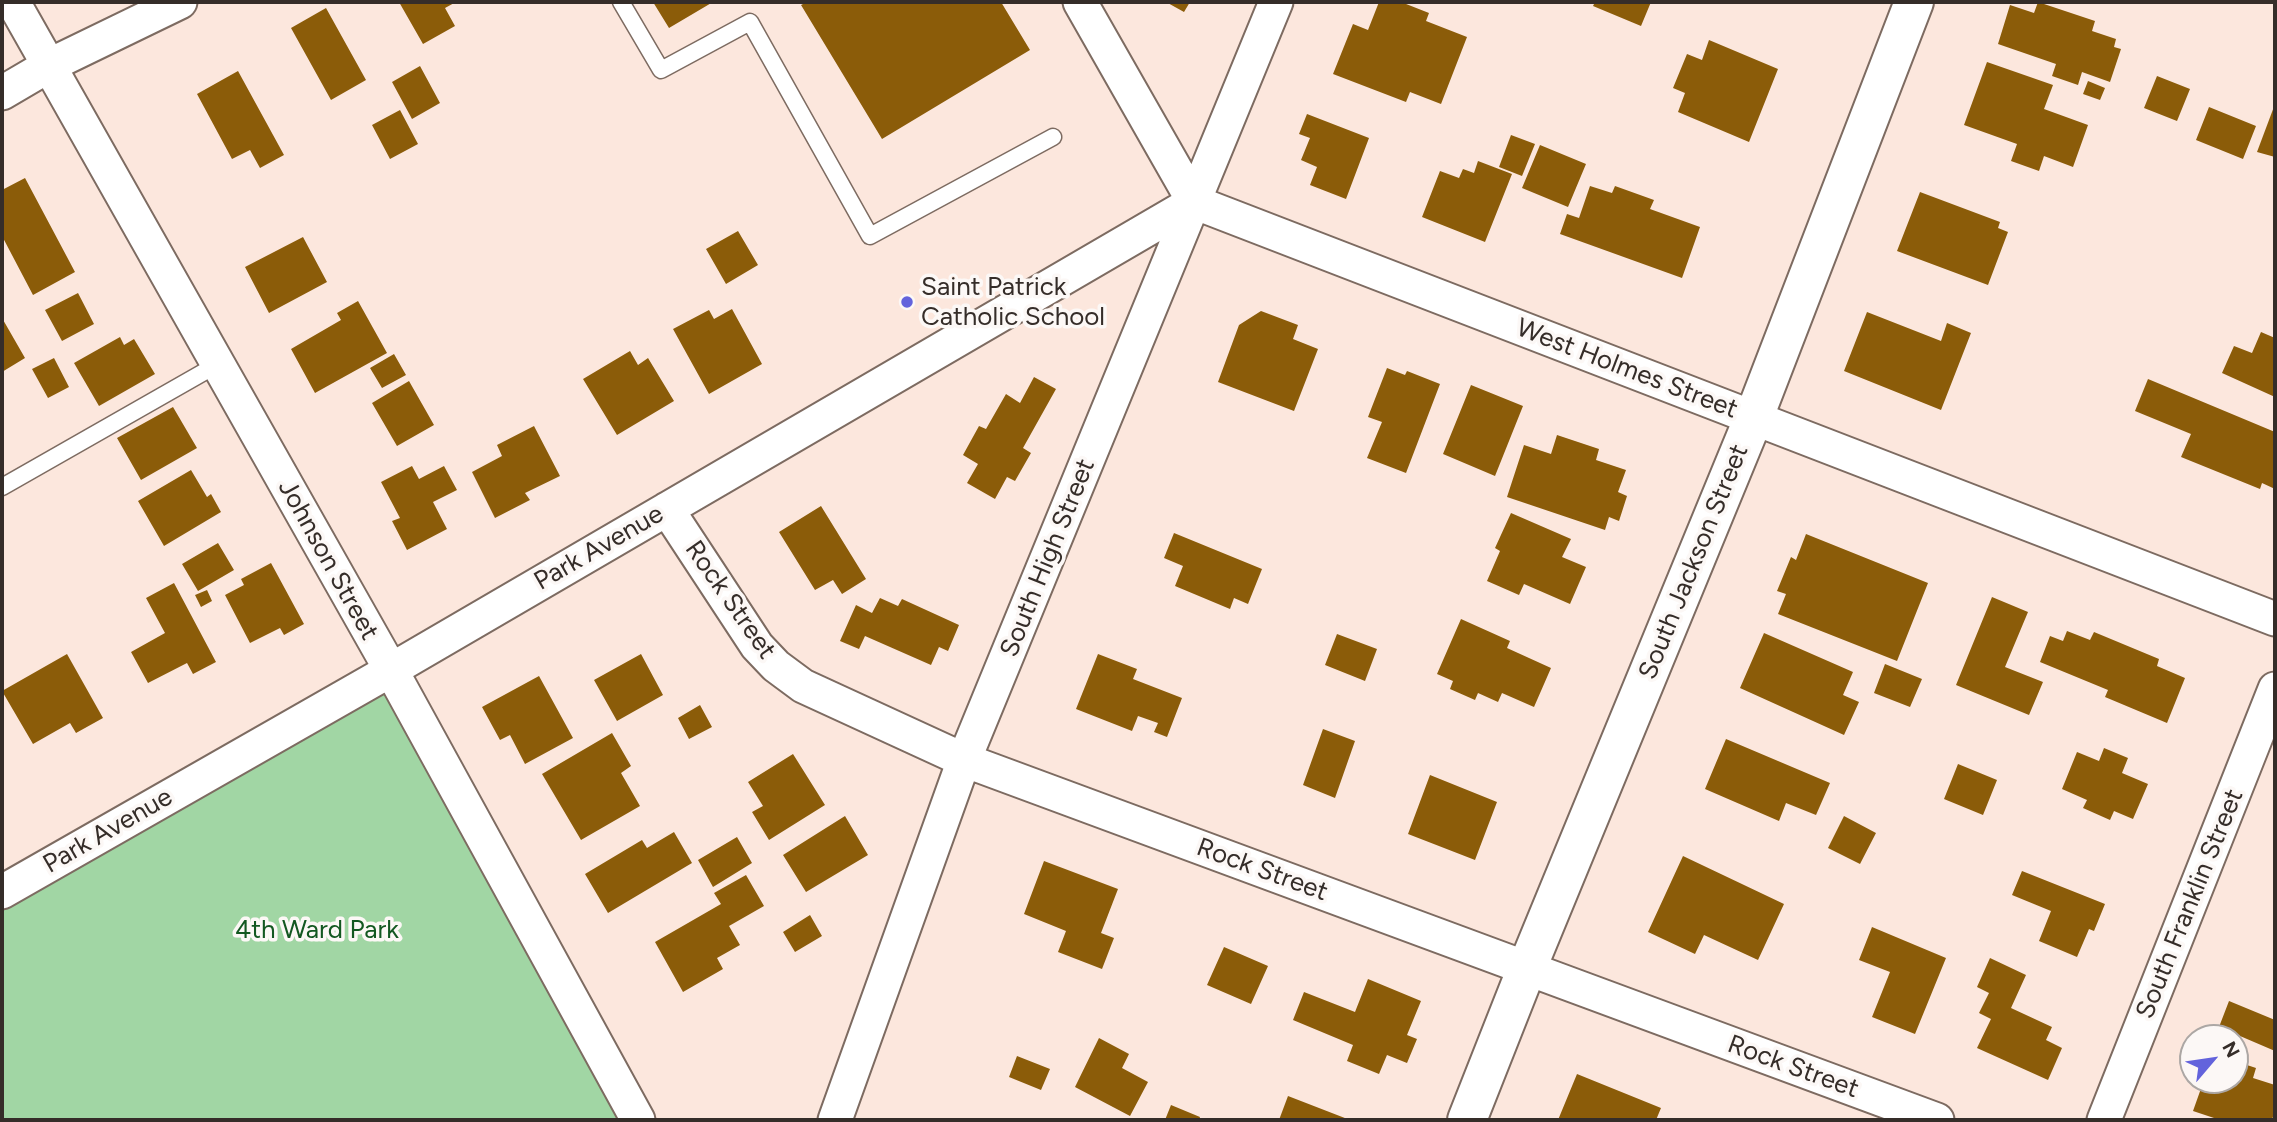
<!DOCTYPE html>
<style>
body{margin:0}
#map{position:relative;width:2277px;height:1122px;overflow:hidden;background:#fce7dd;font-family:Figtree,sans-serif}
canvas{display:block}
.frame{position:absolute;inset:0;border:4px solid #352d29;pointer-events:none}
.north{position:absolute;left:2179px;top:1024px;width:70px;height:70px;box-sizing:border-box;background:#fcf8f6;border:2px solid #aca7a4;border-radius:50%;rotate:61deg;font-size:19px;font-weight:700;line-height:28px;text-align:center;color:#352d29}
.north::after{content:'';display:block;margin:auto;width:24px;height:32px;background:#6363dc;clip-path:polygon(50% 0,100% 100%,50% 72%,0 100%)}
</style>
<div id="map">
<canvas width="2277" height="1122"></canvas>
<div class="frame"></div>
<div class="north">N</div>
</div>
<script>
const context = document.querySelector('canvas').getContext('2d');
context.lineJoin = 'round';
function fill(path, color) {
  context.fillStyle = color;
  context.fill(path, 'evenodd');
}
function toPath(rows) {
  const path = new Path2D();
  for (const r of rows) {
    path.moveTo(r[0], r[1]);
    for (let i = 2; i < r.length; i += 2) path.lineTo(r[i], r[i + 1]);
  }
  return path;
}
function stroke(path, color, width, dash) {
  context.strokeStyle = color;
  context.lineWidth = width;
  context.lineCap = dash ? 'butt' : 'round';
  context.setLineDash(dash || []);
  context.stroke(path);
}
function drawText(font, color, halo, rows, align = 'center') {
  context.font = font + ' Figtree,sans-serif';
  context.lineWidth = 7;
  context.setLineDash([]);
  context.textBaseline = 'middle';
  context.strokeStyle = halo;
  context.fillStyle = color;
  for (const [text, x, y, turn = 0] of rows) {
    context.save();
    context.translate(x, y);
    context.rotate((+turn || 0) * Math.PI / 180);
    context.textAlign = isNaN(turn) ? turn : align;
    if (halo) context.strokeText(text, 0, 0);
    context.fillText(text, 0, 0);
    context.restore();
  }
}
const green = toPath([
 [391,670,638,1120,2,1120,2,892]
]);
const building = toPath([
 [399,2,456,2,445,8,455,26,423,44],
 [653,2,713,2,669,28],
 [807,2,1001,2,1030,50,882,139,801,5],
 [1166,2,1190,2,1184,12],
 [1379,2,1401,2,1429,13,1426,21,1467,37,1441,104,1410,92,1406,102,1333,74,1353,24,1368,30],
 [1595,2,1651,2,1641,26,1593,6],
 [2038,2,2095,21,2092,31,2116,39,2114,47,2121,49,2110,82,2082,72,2078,85,2052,76,2056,64,1998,44,2010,5,2034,13],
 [326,8,366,80,331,100,291,28],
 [1709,40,1778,69,1749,142,1678,112,1685,93,1673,88,1687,54,1702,60],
 [1987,62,2053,85,2044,109,2088,125,2073,167,2044,156,2039,171,2011,161,2017,144,1964,125],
 [420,66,440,103,412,119,392,82],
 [238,71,284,155,260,168,250,150,232,159,197,94],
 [2157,76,2190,89,2177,121,2144,108],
 [2088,81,2105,88,2100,100,2083,94],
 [2275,104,2275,157,2257,152],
 [2209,107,2256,126,2243,159,2196,140],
 [400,110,418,144,390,159,372,125],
 [1307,114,1369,138,1346,199,1310,185,1317,167,1301,160,1310,138,1299,134],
 [1511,135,1535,144,1522,176,1499,167],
 [1540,145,1586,164,1568,207,1522,188],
 [1478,161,1512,174,1485,242,1422,217,1440,171,1459,178,1463,169,1474,173],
 [25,178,75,272,33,295,2,236,2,190],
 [1590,186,1612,193,1615,186,1654,200,1650,209,1700,227,1682,278,1560,234,1567,214,1579,218],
 [1920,192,2000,222,1998,228,2008,232,1988,285,1897,251],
 [738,231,758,265,726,284,706,249],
 [303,237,327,282,269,313,245,267],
 [78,293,94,324,62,341,45,310],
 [358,301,387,353,315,393,291,349,341,320,337,313],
 [732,309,762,364,709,394,673,329,709,310,714,319],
 [1261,311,1298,325,1293,339,1318,349,1294,411,1218,382,1239,325],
 [1867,312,1941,341,1947,323,1971,333,1941,410,1844,371],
 [2,318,25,358,2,372],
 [2261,332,2275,338,2275,397,2222,373,2234,346,2252,353],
 [120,337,124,345,134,339,155,374,99,406,74,363],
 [630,351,638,365,648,358,674,401,617,435,583,379],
 [394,354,406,375,382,388,370,368],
 [54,358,69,387,48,398,32,369],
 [1387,368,1405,375,1407,371,1440,384,1406,473,1367,458,1382,422,1368,417],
 [1034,377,1056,389,1023,448,1031,453,1015,481,1007,477,995,499,967,483,978,464,963,455,979,426,986,429,1006,394,1020,403],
 [2148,379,2275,432,2275,489,2262,483,2260,489,2181,457,2191,434,2135,411],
 [409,381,434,425,397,446,372,403],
 [1471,385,1523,406,1495,476,1443,454],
 [173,407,197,448,141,480,117,438],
 [534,426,560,476,525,493,530,500,495,518,472,472,502,456,497,445],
 [1557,435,1599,449,1596,460,1626,470,1618,492,1627,496,1619,521,1609,517,1605,530,1507,497,1524,445,1551,454],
 [412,466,419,479,444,466,457,490,433,502,447,529,407,550,392,521,400,518,381,482],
 [191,470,207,497,211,494,221,512,164,546,138,501],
 [821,506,866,579,842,594,833,580,815,590,779,532],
 [1511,513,1571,539,1562,557,1586,567,1570,604,1524,584,1519,595,1487,581,1500,551,1495,548],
 [1174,533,1262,569,1248,604,1234,598,1230,609,1175,586,1183,566,1164,558],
 [1806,534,1928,583,1897,661,1778,614,1786,594,1777,591,1791,557,1796,560],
 [218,543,234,570,198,591,182,564],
 [271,563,304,624,284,635,280,628,250,643,225,595,244,585,241,579],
 [174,583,216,662,193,674,187,663,148,683,131,652,165,633,146,598],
 [207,590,212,601,201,607,195,595],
 [1992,597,2028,612,2005,667,2043,682,2029,715,1956,685],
 [880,598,898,606,902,599,959,625,948,651,939,647,931,665,865,636,859,649,840,641,856,605,872,613],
 [1461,619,1510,641,1507,648,1551,668,1534,707,1502,693,1498,702,1478,693,1475,700,1450,689,1453,681,1437,674],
 [2067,631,2090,640,2094,632,2159,659,2157,666,2185,678,2167,723,2105,697,2108,690,2040,662,2050,636,2063,641],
 [1764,633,1853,672,1843,695,1859,702,1844,735,1740,688],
 [1337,634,1377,649,1365,681,1325,665],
 [67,654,103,718,76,733,70,723,33,744,2,691],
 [641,654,663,695,617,721,594,680],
 [1098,654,1137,669,1133,679,1182,698,1167,737,1154,732,1158,723,1138,716,1132,731,1076,709],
 [1885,664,1922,679,1910,707,1874,693],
 [539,676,573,738,525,764,510,735,500,740,482,707],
 [700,705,712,727,689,739,678,718],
 [1323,729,1355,741,1335,798,1303,785],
 [612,733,631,766,621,773,640,806,581,840,542,774],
 [1726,739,1830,783,1816,815,1786,803,1779,821,1705,789],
 [2104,748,2128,758,2122,773,2148,784,2133,819,2114,811,2110,820,2083,808,2087,800,2062,789,2077,752,2099,761],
 [793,754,825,805,769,840,752,812,763,806,748,782],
 [1958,764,1997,780,1983,815,1944,799],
 [1430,775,1497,802,1475,860,1408,834],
 [845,816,868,855,806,892,783,855],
 [1844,816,1876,833,1860,864,1828,848],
 [674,832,692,863,608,913,585,874,642,840,647,848],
 [737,837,752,863,713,887,698,860],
 [1683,856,1784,904,1758,960,1704,935,1695,954,1648,932],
 [1044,861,1118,889,1101,933,1114,938,1102,969,1058,952,1066,931,1024,914],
 [2022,871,2105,904,2094,931,2089,929,2077,957,2039,941,2051,911,2012,895],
 [746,875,764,906,729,926,740,945,717,958,723,969,683,992,655,942,721,904,714,893],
 [810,915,822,936,795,952,783,932],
 [1872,927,1946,958,1915,1034,1872,1017,1890,972,1859,960],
 [1224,947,1268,966,1251,1004,1207,985],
 [1990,958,2026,975,2011,1008,2052,1027,2046,1040,2062,1048,2048,1080,1977,1048,1991,1019,1979,1013,1989,993,1977,987],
 [1368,979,1421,1001,1407,1035,1417,1039,1407,1063,1387,1055,1379,1074,1347,1061,1353,1045,1293,1020,1304,992,1355,1012],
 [2229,1001,2275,1020,2275,1051,2219,1027],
 [1099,1038,1129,1054,1122,1068,1148,1082,1130,1116,1075,1087],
 [1017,1056,1050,1069,1041,1090,1009,1077],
 [2235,1061,2256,1068,2253,1078,2275,1085,2275,1110,2272,1120,2220,1120,2193,1111,2204,1080,2235,1080],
 [1577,1074,1661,1108,1656,1120,1558,1120],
 [1288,1096,1350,1120,1279,1120],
 [1171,1105,1200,1117,1199,1120,1165,1120]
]);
const lane = toPath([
 [621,2,661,70,750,22,870,236,1053,137],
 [2,487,218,364]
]);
const street = toPath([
 [13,2,391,670,638,1120],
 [1080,2,1194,202,2275,619],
 [2,93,48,66,180,2],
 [667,509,757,646,776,666,803,686,964,760,1937,1120],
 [2,892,391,670,1194,202],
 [835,1120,964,760,1276,2],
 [2104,1120,2275,689]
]);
const secondary = toPath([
 [1467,1120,1527,968,1754,417,1914,2]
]);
const markers = [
 [907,302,7,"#6363dc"]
];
const poiNames = [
 ["Saint Patrick",921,287],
 ["Catholic School",921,317]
];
const streetNames = [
 ["West Holmes Street",1627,369,21],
 ["Park Avenue",599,548,-30],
 ["South High Street",1048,558,-68],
 ["Johnson Street",328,560,61],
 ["South Jackson Street",1694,562,-68],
 ["Rock Street",730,600,55],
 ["Park Avenue",108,831,-30],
 ["Rock Street",1262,870,20],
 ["South Franklin Street",2190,904,-68],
 ["Rock Street",1793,1067,20]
];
const parkNames = [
 ["4th Ward Park",317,930]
];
fill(green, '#a1d6a4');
fill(building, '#8b5c09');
stroke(lane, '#7d6b61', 19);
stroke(street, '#7d6b61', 37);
stroke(secondary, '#7d6b61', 42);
stroke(lane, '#fff', 16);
stroke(street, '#fff', 33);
stroke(secondary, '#fff', 38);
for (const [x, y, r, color] of markers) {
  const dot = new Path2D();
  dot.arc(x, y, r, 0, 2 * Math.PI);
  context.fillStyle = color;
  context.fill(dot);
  stroke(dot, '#fcf8f6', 2.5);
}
drawText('26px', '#352d29', '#fcf8f6', poiNames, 'left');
drawText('26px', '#352d29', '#fcf8f6', streetNames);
drawText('26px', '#135821', '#fcf8f6', parkNames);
</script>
